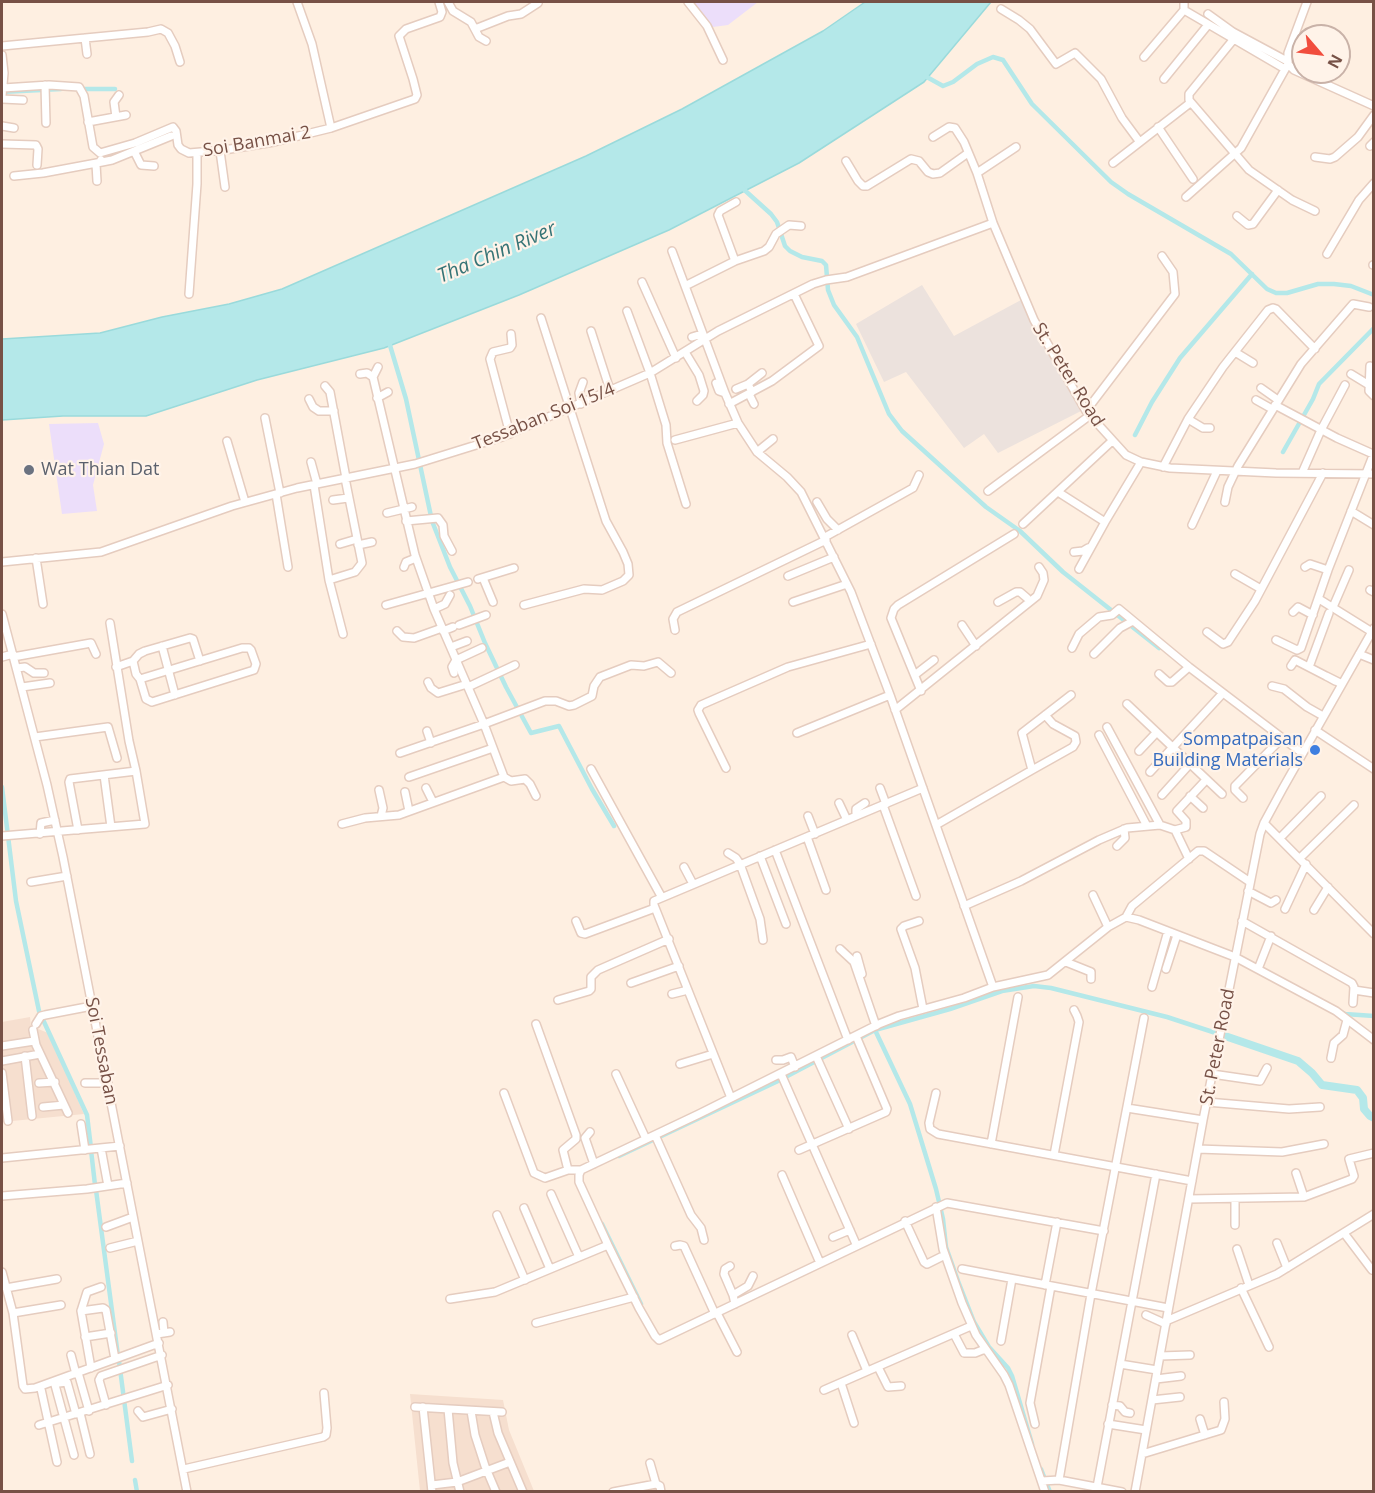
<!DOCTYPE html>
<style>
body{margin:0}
#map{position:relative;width:1375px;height:1493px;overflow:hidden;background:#feefe1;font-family:"Open Sans",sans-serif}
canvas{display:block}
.frame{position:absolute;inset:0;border:3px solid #775146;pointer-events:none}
.north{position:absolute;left:1291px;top:24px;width:60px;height:60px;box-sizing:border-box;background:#fff3e9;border:2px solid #c9b2a8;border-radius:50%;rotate:118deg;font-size:16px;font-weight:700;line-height:24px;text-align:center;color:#775146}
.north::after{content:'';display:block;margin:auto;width:21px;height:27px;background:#f14d3d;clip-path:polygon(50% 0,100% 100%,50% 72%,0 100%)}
</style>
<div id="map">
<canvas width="1375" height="1493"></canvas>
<div class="frame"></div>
<div class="north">N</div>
</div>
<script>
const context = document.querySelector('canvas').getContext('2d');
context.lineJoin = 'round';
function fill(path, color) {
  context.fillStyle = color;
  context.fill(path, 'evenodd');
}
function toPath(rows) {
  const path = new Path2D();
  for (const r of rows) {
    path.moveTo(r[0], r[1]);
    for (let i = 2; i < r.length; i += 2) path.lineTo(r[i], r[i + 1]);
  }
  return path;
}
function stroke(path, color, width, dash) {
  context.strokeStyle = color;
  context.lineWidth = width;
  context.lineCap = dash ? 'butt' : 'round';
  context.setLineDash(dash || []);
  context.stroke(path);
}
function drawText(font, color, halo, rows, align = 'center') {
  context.font = font + ' "Open Sans",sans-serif';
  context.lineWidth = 4.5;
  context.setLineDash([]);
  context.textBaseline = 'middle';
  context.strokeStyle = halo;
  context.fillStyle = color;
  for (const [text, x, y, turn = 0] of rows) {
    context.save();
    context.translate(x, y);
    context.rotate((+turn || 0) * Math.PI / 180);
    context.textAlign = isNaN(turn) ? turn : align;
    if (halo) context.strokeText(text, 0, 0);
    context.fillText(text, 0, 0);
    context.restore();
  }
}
const residential = toPath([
 [30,1017,31,1026,48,1033,84,1114,2,1122,2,1022],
 [410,1394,503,1400,509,1430,534,1491,420,1491]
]);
const industrial = toPath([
 [922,285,954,336,1021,300,1039,336,1083,410,998,453,984,434,964,448,906,372,884,382,856,324]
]);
const education = toPath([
 [692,2,758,2,728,25,713,27],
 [98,423,104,444,93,485,97,511,62,514,49,424]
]);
const water = toPath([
 [865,2,991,2,924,82,799,163,669,230,519,295,384,348,257,380,146,416,63,416,2,420,2,339,100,333,162,317,229,304,282,289,586,156,682,109,823,31,865,2]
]);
const canal = toPath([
 [925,76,943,86,953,82,977,64,993,57,1003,60,1032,104,1111,182,1128,194,1231,254,1267,289,1276,293,1287,293,1318,284,1334,284,1351,286,1374,295],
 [78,89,115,89],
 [2,92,61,89],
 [740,186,771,214,777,222,785,246,790,251,802,257,822,261,826,265,828,290,834,305,857,337,889,414,902,431,986,507,1020,531,1063,572,1159,648],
 [389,342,406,399,432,521,450,567,470,606,485,643,506,687,531,733,559,726,592,789,614,826],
 [1135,435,1152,402,1180,358,1252,274],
 [1283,452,1313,399,1319,384,1374,328],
 [2,787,16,901,39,1011,87,1115,91,1148],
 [1341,1012,1345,1014,1374,1016],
 [875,1030,910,1104,936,1189,943,1219,946,1247,958,1281,974,1322,989,1347,1008,1368,1012,1376,1032,1444],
 [91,1150,95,1185],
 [619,1156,776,1082,875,1030,950,1009,1002,991,1034,986,1051,988,1167,1017,1225,1036],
 [96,1190,118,1356],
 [602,1224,641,1304],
 [119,1361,132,1461],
 [1041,1469,1050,1492],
 [135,1480,137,1492]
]);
const river = toPath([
 [1225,1036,1298,1061,1312,1073,1322,1085,1357,1090,1363,1098,1364,1109,1370,1116,1374,1118]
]);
const minor = toPath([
 [297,2,312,44,331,128],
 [448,2,453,11,471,22,479,37,486,41],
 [688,2,707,26,723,60],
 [1307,2,1288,53,1288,64,1294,70,1374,106],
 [1001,9,1019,20,1030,29,1056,64,1075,53,1101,79,1122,118,1139,141],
 [1184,10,1285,69],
 [1208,14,1233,32,1287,61],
 [475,29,508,16,521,14,538,3],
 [85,38,87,54],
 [1233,40,1189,94,1189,100,1249,170,1292,200,1315,211],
 [2,46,148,32,161,29,168,33,175,46,180,62],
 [2,55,4,73,2,96],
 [1144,57,1184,10,1184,2],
 [1164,79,1207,26],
 [45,85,46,123],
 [3,88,49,85,79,87,84,96,93,147,100,153,135,143,173,127,176,131,178,145,181,149,189,153,224,150,274,142,331,128,415,99,417,95,413,79,399,36,406,29,440,17,442,12,439,2],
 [2,99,23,100],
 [116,117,114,102,119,95],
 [88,122,126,115],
 [2,126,14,128],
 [1158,127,1193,179],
 [933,137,949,127,955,128,964,142,977,173,993,223,1034,320,1086,411,1126,455,1141,462,1170,468,1276,473,1374,474],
 [2,144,36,145,38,149,37,165],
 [1370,146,1374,142],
 [134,151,141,165,154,166],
 [220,151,225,187],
 [1315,157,1330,159,1335,157,1358,137,1374,115],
 [101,160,102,162,112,160,171,136],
 [846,161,858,181,863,186,867,186,911,159,919,161,928,172,933,174,940,173,968,153],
 [1113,163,1190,103],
 [96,164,97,181],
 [977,173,1016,147],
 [14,176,43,173,102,162],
 [1186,197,1241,148,1288,64],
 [1237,216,1248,225,1253,224,1278,190],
 [672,251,725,393,738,423,757,452,787,477,801,492,851,592,890,695,993,987],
 [1327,254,1359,200,1374,183],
 [735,261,718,215,720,211,736,202],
 [1373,265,1374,265],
 [642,282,676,358],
 [685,286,735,261,764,251,769,247,776,234,789,225,801,226],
 [189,294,197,184,197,153],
 [627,311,650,373,666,425,667,443,686,504],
 [591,331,610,390],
 [692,337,702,334],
 [685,352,699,375,704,391,703,395,697,401],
 [1235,352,1253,363],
 [1370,366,1369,391,1374,396],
 [378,367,373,377,415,555,434,609,484,724,504,777],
 [360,374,367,373,373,377],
 [1351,374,1369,385],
 [716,383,719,391,725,393],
 [325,386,330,392,346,478],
 [1261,388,1278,400],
 [736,389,748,384],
 [752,392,748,384,762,373],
 [749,394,754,404],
 [377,398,388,392],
 [309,399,313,407,319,411,334,411],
 [1256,400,1272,409],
 [581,404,579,393,583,382],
 [729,404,772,381,819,346,794,294],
 [1275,405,1337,438,1373,454],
 [1086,411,1175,294,1173,272,1162,256],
 [265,418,280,493],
 [1188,419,1203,428,1210,428],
 [510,434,490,359,493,352,510,348,512,345,511,334],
 [675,440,738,423],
 [227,441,245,502],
 [757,452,773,439],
 [311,462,317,484],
 [1163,467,1188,419,1223,367,1268,310,1273,308,1276,309,1315,349],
 [1302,473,1321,430,1345,385],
 [314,485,329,580,343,634],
 [988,491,1089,416],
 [1058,492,1105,522],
 [276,494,288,567],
 [333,500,348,498],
 [817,502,827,519,838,530],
 [1225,502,1228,487,1238,466,1301,364,1353,304,1369,307],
 [1351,511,1374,525],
 [387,513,412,507],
 [406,521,438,518,443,525,444,536,452,551],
 [1023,524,1112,441],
 [1192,525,1217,471],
 [825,537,913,488,919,475],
 [340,544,357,539],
 [358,545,372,542],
 [1074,552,1083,551,1088,548],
 [36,558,43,604],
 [2,562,101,552,232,506,297,488,415,464,502,437,650,373,718,331,813,284,826,280,847,277,993,223],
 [404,567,406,562,416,558],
 [1305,567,1310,564,1328,570],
 [1079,569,1105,522,1141,462],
 [1235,574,1261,589],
 [788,576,834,557],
 [483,578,493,602],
 [478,579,514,568],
 [329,580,355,572,362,563,345,478],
 [1370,590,1374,592],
 [1319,599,1372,632],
 [793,602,847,584],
 [998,602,1016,592,1020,592,1027,598],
 [386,605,468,582],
 [524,605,584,589,602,590,623,581,629,575,628,564,623,552,606,521,541,318],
 [1333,607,1349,570],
 [434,609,445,604,450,595],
 [1293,612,1298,607,1313,615],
 [2,614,47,785,63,857,187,1492],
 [459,625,486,615],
 [962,625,976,646],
 [675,630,673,619,677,612,826,540],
 [397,631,403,637,414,638,442,628],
 [443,631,453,627],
 [1207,632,1223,644,1228,642,1255,601,1323,473],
 [1276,640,1297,650,1301,648,1328,570,1374,453],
 [162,646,175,695],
 [451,647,467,641],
 [1072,648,1079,634,1099,617,1112,615,1119,609,1189,667,1302,753],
 [1094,654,1120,628,1133,621],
 [1359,654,1374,660],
 [2,657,13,654],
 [13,657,91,643,96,654],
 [133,661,136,674,140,679,242,648,249,648,251,650,256,664,254,670,152,702,146,699,140,679],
 [1291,666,1295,660,1326,676],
 [116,667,133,661,139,654,145,651,190,638,193,639,200,661],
 [1309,667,1329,613],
 [17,668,25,667,34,673,44,673],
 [454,673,452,667,456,660,482,648],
 [916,674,934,660],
 [1159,674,1168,682,1172,682,1189,667],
 [1335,681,1326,676,1342,684],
 [428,682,431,688,438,693,467,684],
 [1272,686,1284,689,1307,707,1323,716],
 [22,687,50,683],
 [468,687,515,665],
 [921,691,891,618,894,609,898,605,1014,534],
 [1127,704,1222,794],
 [895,710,1037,596,1044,580,1043,573,1039,567],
 [1107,727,1160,825],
 [1315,730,1374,769],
 [427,731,431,743],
 [797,733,890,695],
 [1099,735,1147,826],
 [35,737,108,727,117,758],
 [1139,751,1156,733],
 [400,753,484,724,545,701,556,701,569,706,574,705,592,696,594,686,600,677,631,665,644,666,658,662,671,673],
 [726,768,699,713,698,710,701,705,788,667,871,644],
 [591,769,661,896],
 [1032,770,1073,747,1076,742,1075,736,1053,724,1045,715],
 [1150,772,1223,693],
 [104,775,111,827],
 [409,777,493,748],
 [426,788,433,802],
 [880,788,886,804],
 [379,790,383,808,381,816],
 [405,792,409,811],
 [1162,795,1189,765],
 [1190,796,1203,808],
 [1243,798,1235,790,1235,786,1281,739],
 [839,803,847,820],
 [883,805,916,896],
 [808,816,815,834],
 [856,816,856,809,865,803],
 [1264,823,1374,934],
 [342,824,365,818,399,815,504,777,511,781,525,779,530,784,536,796],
 [936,825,1032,770,1022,733,1071,695],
 [78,830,69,782,70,779,136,771],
 [1175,830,1186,827,1186,821,1177,811,1206,780],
 [40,834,41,823,55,820],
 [2,836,145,824,136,771,129,741,110,623],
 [807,837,826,890],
 [1280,838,1321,796],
 [1117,846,1125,838,1124,829],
 [775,850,848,1040],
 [728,853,736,858,740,864,760,919,763,940],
 [760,856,786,924],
 [1300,858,1354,805],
 [684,867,693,884],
 [31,882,67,876],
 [1248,891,1271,903,1276,900],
 [1093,895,1108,927],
 [964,906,1021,881,1099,840,1127,828,1160,825,1175,830,1189,859],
 [1285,909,1306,864],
 [1314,910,1328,887],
 [1126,917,1132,906,1198,851,1204,851,1250,882],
 [576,921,581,933,585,934,655,908],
 [919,921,904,926,901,929,915,968,923,1009],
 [1242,921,1352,983,1354,987,1353,1003],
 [840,949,854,962,876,1026],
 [857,956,862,974],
 [1066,962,1091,972,1091,979],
 [1166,969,1177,935],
 [1258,969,1271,936],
 [631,983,679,966],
 [1152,987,1168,931],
 [1354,990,1374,993],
 [672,994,688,990],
 [558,1000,589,991,591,989,591,977,598,970,669,939],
 [36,1024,41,1016,45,1015,92,1006],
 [536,1024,576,1135,576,1139,563,1150,568,1170],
 [33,1030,36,1045,68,1113],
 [2,1046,34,1041],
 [25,1056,32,1116],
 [816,1056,849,1129],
 [1331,1058,1334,1043,1343,1035,1347,1020],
 [776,1060,783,1060,791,1057,795,1067],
 [2,1061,40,1054],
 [680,1064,713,1054],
 [2,1073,8,1121],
 [616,1074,646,1139],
 [781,1074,856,1244],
 [1212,1074,1260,1081,1267,1068],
 [39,1083,55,1082],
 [85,1083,108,1083],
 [504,1093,534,1173,545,1178,568,1170,581,1170],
 [936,1093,929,1123,930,1129,938,1134,1192,1181],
 [731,1098,654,905,654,901,923,788],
 [1207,1102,1289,1109,1320,1107],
 [43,1107,64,1105],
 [1127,1108,1203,1120],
 [81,1124,85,1150],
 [590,1132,585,1138,594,1164],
 [655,1135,691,1215,701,1228,704,1240],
 [991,1144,1018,997],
 [101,1148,108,1186],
 [1198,1149,1282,1152,1324,1144],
 [799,1150,886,1112,887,1109,856,1036],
 [1054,1155,1079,1022,1077,1016,1074,1010],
 [2,1158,120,1146],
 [1296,1173,1304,1197],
 [782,1175,820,1263],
 [551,1194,579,1257],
 [2,1196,87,1189,127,1183],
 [1189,1199,1304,1197,1352,1179,1354,1176,1349,1159,1374,1153],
 [1235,1199,1235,1225],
 [936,1207,943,1249,962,1303,976,1335,1004,1375,1009,1385,1045,1492],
 [524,1208,550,1269],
 [497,1215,525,1280],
 [905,1221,924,1262,927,1264,945,1255],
 [106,1227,133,1217],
 [1104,1231,947,1203,659,1340,655,1336,639,1308,608,1245,579,1182,579,1175,581,1170,699,1114,879,1024,899,1016,964,998,993,987,1048,975,1108,927,1126,917,1139,920,1235,957,1336,1011,1374,1040],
 [1344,1233,1372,1270],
 [833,1237,850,1230],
 [1277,1243,1287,1268],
 [675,1246,680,1245,684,1246,715,1314],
 [110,1248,138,1241],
 [1237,1249,1249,1285],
 [730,1266,725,1269,724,1274,733,1295],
 [962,1269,1168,1308],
 [2,1272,13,1313,23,1386,25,1389,35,1388,159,1343],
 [1045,1285,1057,1222],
 [6,1288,57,1279],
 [1241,1288,1269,1347],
 [450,1299,495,1292,608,1245],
 [735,1304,733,1295,748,1286,753,1276],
 [81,1311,103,1308,106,1310,115,1359],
 [13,1313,61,1305],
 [717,1313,737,1352],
 [1146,1315,1166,1324],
 [1166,1321,1277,1274,1374,1214],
 [163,1322,164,1333],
 [536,1323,634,1297],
 [157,1334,170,1332],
 [954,1334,964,1353,975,1353,985,1349],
 [852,1335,867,1371],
 [85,1337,111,1333],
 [1001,1341,1012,1279],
 [71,1355,76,1374],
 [1160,1356,1190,1355],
 [1120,1364,1157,1370],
 [878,1367,888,1387,901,1386],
 [91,1368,81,1311,87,1292,101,1287],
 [79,1376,89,1411],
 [1156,1379,1181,1376],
 [59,1383,67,1382,76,1414],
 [841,1383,854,1423],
 [55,1385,74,1455],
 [41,1389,57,1462],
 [824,1390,971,1326],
 [1152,1400,1180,1397],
 [106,1405,99,1380,101,1376,162,1355],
 [1112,1405,1120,1406,1125,1412,1130,1413],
 [415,1407,502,1412],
 [423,1407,432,1492],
 [448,1409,453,1463,460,1492],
 [138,1411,143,1417,172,1409],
 [471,1411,475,1435,485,1466,496,1492],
 [493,1412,498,1433,523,1492],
 [80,1413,90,1454],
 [1200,1419,1205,1435],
 [1035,1424,1030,1403,1051,1286],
 [1108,1424,1146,1430],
 [39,1425,168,1385],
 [1142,1454,1221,1430,1225,1419,1224,1402],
 [650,1463,656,1484,660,1486,661,1492],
 [184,1469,323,1437,326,1435,327,1428,324,1393],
 [1059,1480,1091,1294,1144,1018],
 [1042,1481,1059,1480,1122,1492],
 [432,1485,457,1482,510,1462],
 [1097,1487,1156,1174],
 [613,1492,656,1484],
 [1135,1492,1203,1120,1260,834,1264,823,1283,788,1374,628]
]);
const markers = [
 [29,470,6,"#6b7280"],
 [1315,750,6,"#3f7fe0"]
];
const streetNames = [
 ["Soi Banmai 2",257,142,-10],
 ["St. Peter Road",1068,375,58],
 ["Tessaban Soi 15/4",544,417,-22],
 ["St. Peter Road",1218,1047,-79],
 ["Soi Tessaban",101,1051,79]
];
const worshipNames = [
 ["Wat Thian Dat",41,470]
];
const shopNames = [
 ["Sompatpaisan",1303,740],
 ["Building Materials",1303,761]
];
const waterNames = [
 ["Tha Chin River",497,253,-23]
];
fill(residential, '#f6dfcf');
fill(industrial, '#ece2dd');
fill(education, '#ecdefa');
fill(water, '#b4e8e9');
stroke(water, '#9adadb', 1.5);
stroke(canal, '#b4e8e9', 4.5);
stroke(river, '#b4e8e9', 8);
stroke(minor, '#e5ccbf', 10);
stroke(minor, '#fff', 7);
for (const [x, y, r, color] of markers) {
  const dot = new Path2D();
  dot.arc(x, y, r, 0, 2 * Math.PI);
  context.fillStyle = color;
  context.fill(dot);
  stroke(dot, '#fff3e9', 2);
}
drawText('18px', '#775146', '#fff3e9', streetNames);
drawText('18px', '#5b616d', '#fff3e9', worshipNames, 'left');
drawText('18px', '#366cbe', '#fff3e9', shopNames, 'right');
drawText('italic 20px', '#367476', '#fff3e9', waterNames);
</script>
